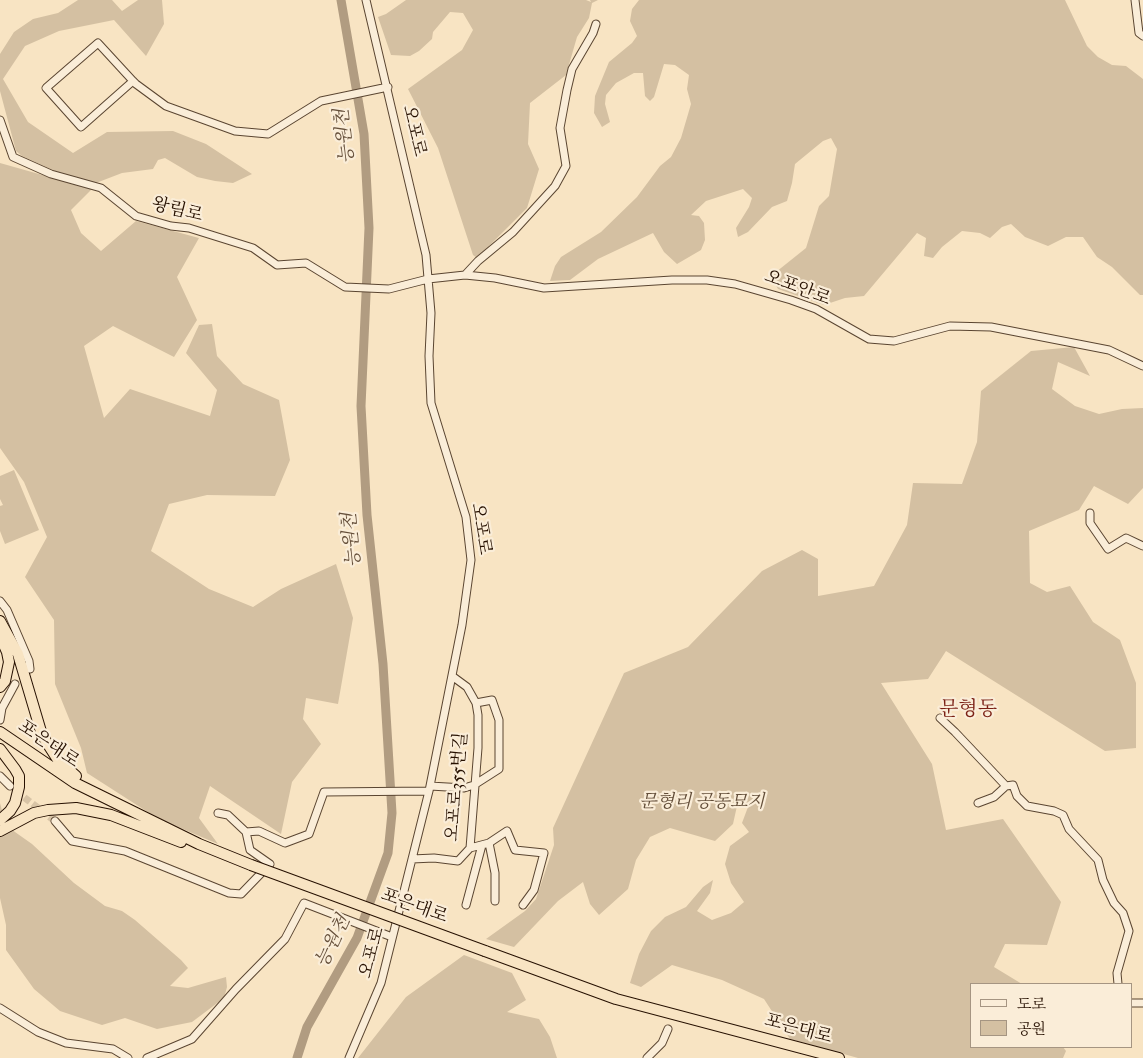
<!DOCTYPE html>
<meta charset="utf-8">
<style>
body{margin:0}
#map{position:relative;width:1143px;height:1058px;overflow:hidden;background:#f8e4c3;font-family:"IM FELL Double Pica","Noto Serif KR",serif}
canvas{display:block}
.legend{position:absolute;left:970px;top:983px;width:162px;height:65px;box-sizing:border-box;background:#faedd8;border:1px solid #a59582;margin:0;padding:6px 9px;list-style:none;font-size:15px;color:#261000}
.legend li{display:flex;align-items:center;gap:10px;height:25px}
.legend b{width:25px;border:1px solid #a59582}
</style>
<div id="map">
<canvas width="1143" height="1058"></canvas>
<ul class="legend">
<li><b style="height:6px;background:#faedd8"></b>도로</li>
<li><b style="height:14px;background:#d4c0a2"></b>공원</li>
</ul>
</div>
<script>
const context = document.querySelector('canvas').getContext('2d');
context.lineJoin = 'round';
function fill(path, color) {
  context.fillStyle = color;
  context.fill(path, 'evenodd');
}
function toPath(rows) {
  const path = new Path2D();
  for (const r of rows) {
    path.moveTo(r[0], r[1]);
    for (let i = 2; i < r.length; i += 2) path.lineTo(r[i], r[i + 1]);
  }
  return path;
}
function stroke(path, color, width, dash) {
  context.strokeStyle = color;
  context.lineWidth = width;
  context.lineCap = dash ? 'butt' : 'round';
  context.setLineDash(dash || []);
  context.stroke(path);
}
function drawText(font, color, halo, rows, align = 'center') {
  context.font = font + ' "IM FELL Double Pica","Noto Serif KR",serif';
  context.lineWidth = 4.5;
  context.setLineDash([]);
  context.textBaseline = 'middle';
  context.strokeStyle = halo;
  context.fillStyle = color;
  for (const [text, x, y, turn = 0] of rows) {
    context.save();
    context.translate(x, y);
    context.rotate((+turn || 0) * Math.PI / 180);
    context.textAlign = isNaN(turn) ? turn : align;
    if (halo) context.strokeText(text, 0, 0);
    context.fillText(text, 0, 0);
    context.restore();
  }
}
const green = toPath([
 [78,0,112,0,122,11,138,0,162,0,164,24,146,56,114,20,59,31,25,46,3,79,28,122,73,153,107,132,173,131,206,144,252,174,233,183,215,181,197,177,165,158,158,160,153,169,122,173,96,183,55,171,22,156,16,151,0,91,0,54,14,32,33,19,58,13],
 [406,0,586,0,591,2,590,0,598,0,592,3,589,18,577,37,566,75,530,103,528,144,539,169,527,208,477,258,473,255,438,148,408,89,462,50,473,30,463,13,450,12,433,32,432,39,419,51,410,56,391,55,378,17,386,14],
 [639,0,1065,0,1087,46,1098,57,1112,65,1126,66,1143,79,1143,295,1140,295,1112,267,1097,257,1083,237,1066,237,1048,246,1025,237,1011,224,1002,227,990,238,980,233,962,231,942,247,933,258,924,256,926,238,917,233,864,296,845,298,824,305,778,289,771,276,806,248,819,206,829,196,837,149,831,138,823,141,795,164,792,183,787,201,772,207,748,232,738,237,736,228,749,207,752,198,743,189,706,201,691,215,699,216,704,223,705,240,701,250,677,264,664,252,653,233,598,259,570,280,550,281,555,266,561,257,601,232,637,197,660,166,671,157,681,138,691,104,687,89,689,75,675,65,664,64,654,97,650,101,645,96,643,73,634,73,616,83,606,95,605,104,610,122,602,127,594,113,595,96,609,62,632,43,637,36,630,21,632,9],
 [0,163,92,189,71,210,81,233,101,251,136,221,199,238,177,277,197,320,174,357,113,326,84,346,104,418,130,389,210,416,217,390,186,353,199,325,212,324,217,356,243,384,279,400,290,460,275,496,207,495,169,504,151,551,209,589,253,607,281,589,336,564,353,618,338,704,306,698,303,719,321,744,292,782,281,834,210,786,199,818,218,844,157,818,87,773,81,748,55,684,54,620,25,577,47,537,24,482,0,448],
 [1074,347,1090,376,1058,362,1052,389,1075,406,1099,414,1122,409,1143,408,1143,488,1128,504,1094,486,1079,510,1029,531,1030,583,1047,592,1070,586,1093,622,1120,640,1136,683,1136,748,1105,751,946,651,928,679,881,683,932,764,946,830,1003,819,1061,902,1047,945,1005,944,994,967,1022,984,972,984,972,1047,1063,1047,1066,1051,1063,1058,858,1058,790,1039,764,999,722,980,672,965,641,987,630,983,639,954,651,931,665,917,686,907,703,887,713,880,710,893,697,911,712,920,731,913,744,902,731,883,725,864,730,846,749,832,742,823,748,807,737,806,733,824,715,841,670,828,650,837,636,860,628,889,599,915,590,904,583,882,558,901,514,947,486,939,525,911,536,899,554,845,553,828,624,673,688,647,762,571,802,550,818,559,818,596,874,586,907,525,913,483,962,484,977,442,981,391,1031,351],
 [14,470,39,530,5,544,0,531,0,506,3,505,0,499,0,476],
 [0,803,5,822,15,832,32,844,74,883,105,906,122,911,135,920,181,960,188,968,170,986,188,988,226,977,227,987,224,998,192,1022,157,1029,125,1018,102,1025,60,1011,34,989,6,950,6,925,0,898],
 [464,955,512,973,526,1000,507,1012,539,1019,550,1037,557,1058,358,1058,406,997]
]);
const river = toPath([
 [297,1058,307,1027,357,938,388,853,392,813,383,664,367,515,361,406,369,228,364,134,341,0]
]);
const minorTunnel = toPath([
 [16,791,55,821]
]);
const minor = toPath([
 [1135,0,1139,33,1143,36],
 [133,81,81,127,46,88,98,43,133,81,136,84,166,106,235,131,268,134,321,101,388,87],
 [0,120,13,157,51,174,101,188,136,216,171,226,189,228,253,248,277,265,306,263,345,287,389,289,428,279,465,275,495,278,544,288,672,280,707,280,735,284,791,300,816,309,869,339,894,341,950,326,991,327,1109,350,1143,366],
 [465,275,478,261,513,232,555,186,566,166,560,128,567,90,572,69,593,33,596,24],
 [1090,513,1090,523,1108,549,1126,538,1143,546],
 [0,601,7,610,29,661,30,669],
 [940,718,955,732,1006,786,1013,785,1017,796,1027,806,1054,811,1063,815,1069,829,1098,860,1103,880,1114,903,1123,913,1129,931,1117,973,1118,984],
 [0,720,2,708,15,684],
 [0,776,10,786],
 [430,786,464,788,474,785,499,769,499,720,492,700,476,703],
 [978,803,994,797,1006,786],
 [55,821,72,841,125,851,229,893,241,894,270,864,250,850,246,832,228,815,218,813],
 [246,832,259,831,285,843,309,834,324,792,429,791],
 [489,843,495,873,495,901],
 [470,848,489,843,507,831,515,850,544,853,534,890,523,905],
 [412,859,434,858,458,861,470,848,478,748,478,715,476,703,467,687,452,676],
 [466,905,482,845],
 [1132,1003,1143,1003],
 [0,1008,38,1032,66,1043,113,1049,128,1058],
 [147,1058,192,1039,236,989,285,939,304,903,392,937],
 [349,1058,381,983,429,791,462,625,471,560,466,517,431,403,429,356,431,313,426,255,366,0],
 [647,1058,662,1043,668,1029]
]);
const highway = toPath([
 [0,621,18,654,42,735,58,760,76,776],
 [0,636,7,652,9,662,5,681,0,687],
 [0,732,75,783,199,844,251,865],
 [0,749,15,769,19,776,19,787,15,803,10,811,0,820],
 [0,831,34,813,48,810,76,808,111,815,181,842],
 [485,951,616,999,839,1058]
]);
const highwayBridge = toPath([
 [251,865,485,951]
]);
const streetNames = [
 ["오포로",413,131,77],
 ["왕림로",177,211,14],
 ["오포안로",797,289,21],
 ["오포로",480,529,81],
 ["포은대로",48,745,34],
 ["오포로355번길",458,787,-85],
 ["포은대로",414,907,20],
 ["오포로",373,953,-75],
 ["포은대로",798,1030,15]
];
const parkNames = [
 ["문형리 공동묘지",702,803]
];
const waterNames = [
 ["능원천",346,136,-96],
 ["능원천",353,540,-95],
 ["능원천",334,942,-64]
];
const quarterNames = [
 ["문형동",968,711]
];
fill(green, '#d4c0a2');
stroke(river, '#b19c81', 9);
stroke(minorTunnel, '#d8c4a6', 7, [7, 3.5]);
stroke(minor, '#5a4531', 9);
stroke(highway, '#261000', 12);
stroke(minor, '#faedd8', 7);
stroke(highway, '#f8e4c3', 10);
stroke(highwayBridge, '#261000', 12, []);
stroke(highwayBridge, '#f8e4c3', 10);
drawText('18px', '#261000', '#faedd8', streetNames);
drawText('italic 18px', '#634e39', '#faedd8', parkNames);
drawText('italic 19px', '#654f3a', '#faedd8', waterNames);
drawText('20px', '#7a1f14', '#faedd8', quarterNames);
</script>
